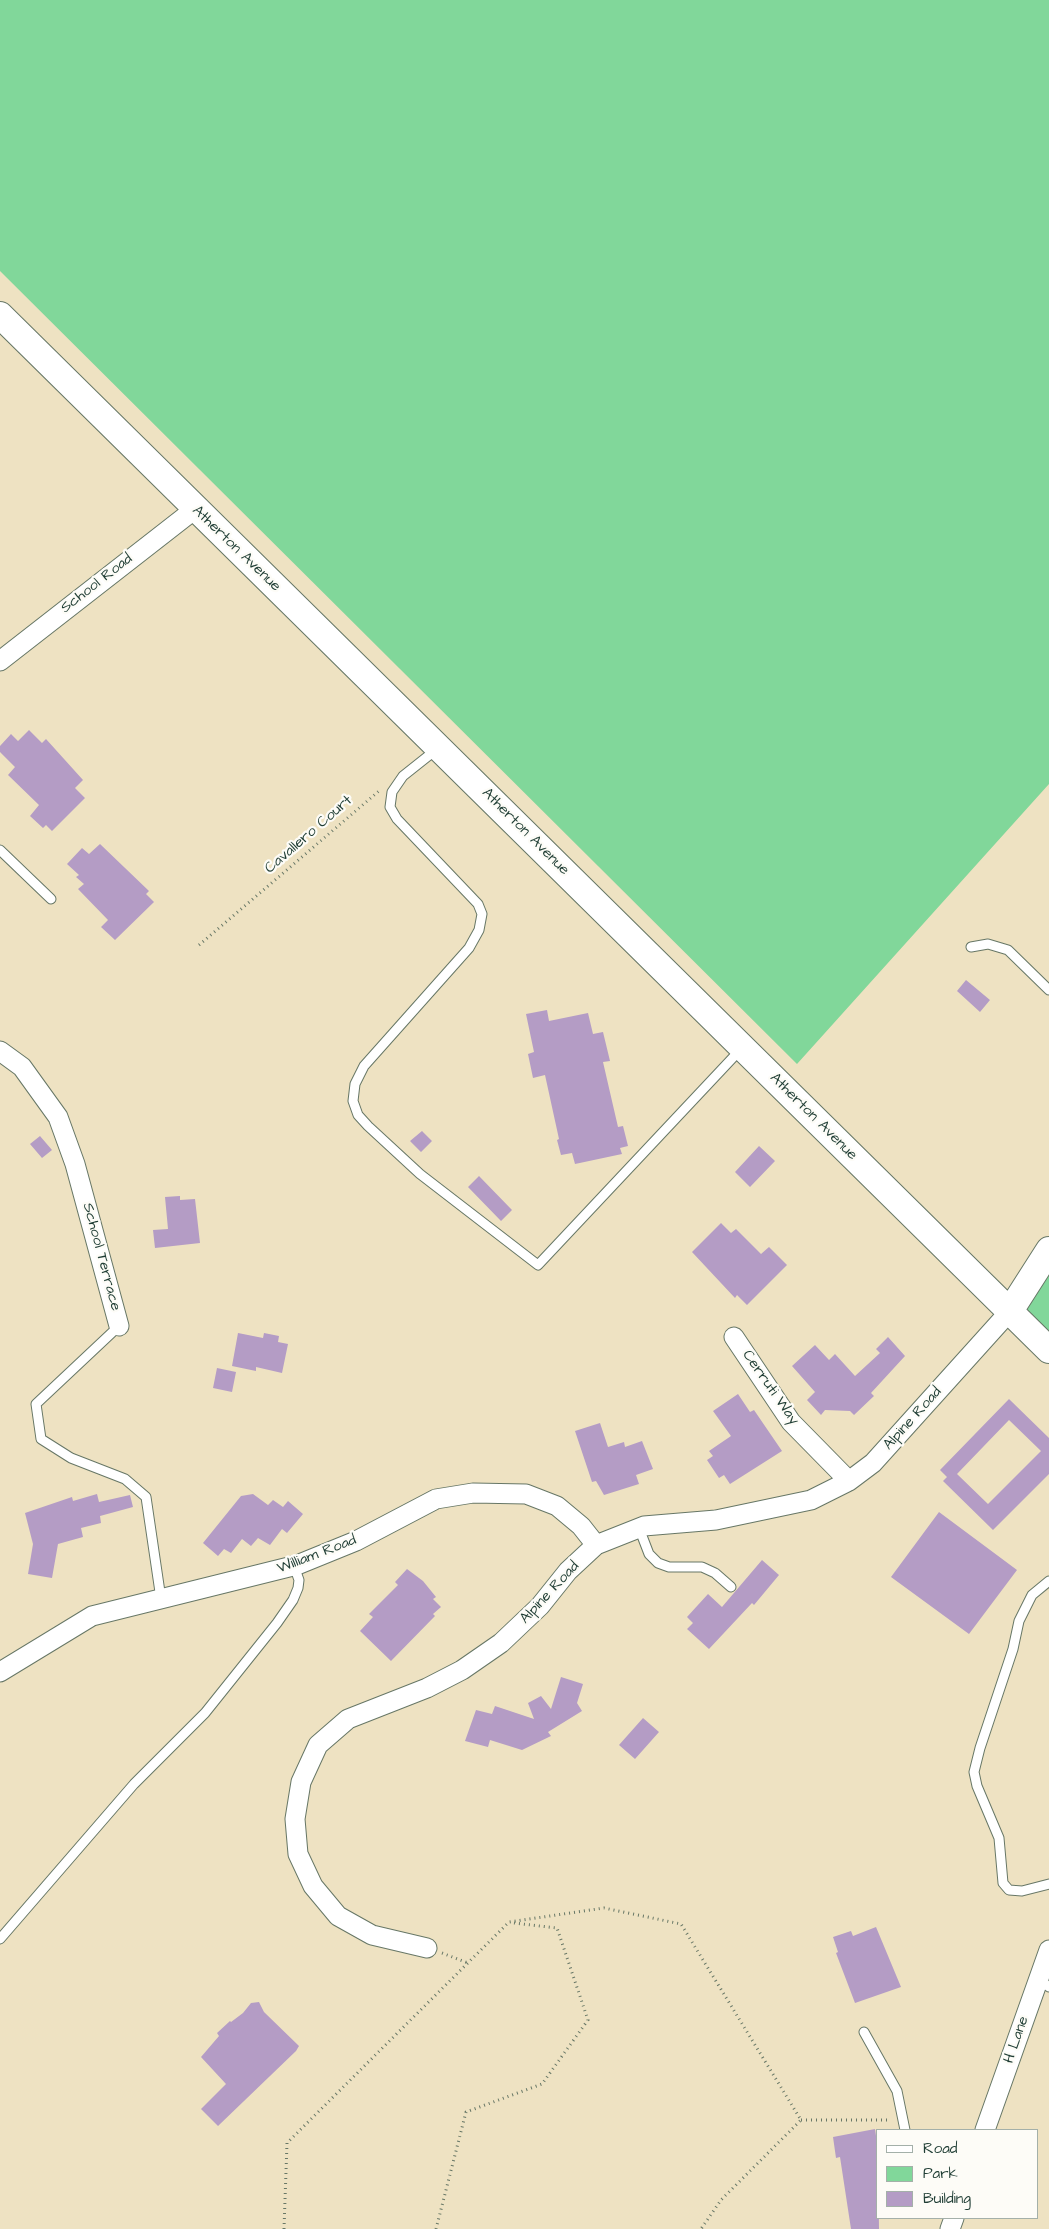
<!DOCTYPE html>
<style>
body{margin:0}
#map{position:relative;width:1049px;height:2229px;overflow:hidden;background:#eee2c2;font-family:"Architects Daughter",sans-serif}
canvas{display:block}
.legend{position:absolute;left:876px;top:2129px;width:162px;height:90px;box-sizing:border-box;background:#fdfcf7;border:1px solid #a4b0a9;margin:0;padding:6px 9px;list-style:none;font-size:15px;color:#1f3d34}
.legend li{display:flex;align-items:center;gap:10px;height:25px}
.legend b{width:25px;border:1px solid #a4b0a9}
</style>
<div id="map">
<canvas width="1049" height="2229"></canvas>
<ul class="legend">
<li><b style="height:6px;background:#fff"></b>Road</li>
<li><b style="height:14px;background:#81d79a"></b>Park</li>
<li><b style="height:14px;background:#b49cc5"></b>Building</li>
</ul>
</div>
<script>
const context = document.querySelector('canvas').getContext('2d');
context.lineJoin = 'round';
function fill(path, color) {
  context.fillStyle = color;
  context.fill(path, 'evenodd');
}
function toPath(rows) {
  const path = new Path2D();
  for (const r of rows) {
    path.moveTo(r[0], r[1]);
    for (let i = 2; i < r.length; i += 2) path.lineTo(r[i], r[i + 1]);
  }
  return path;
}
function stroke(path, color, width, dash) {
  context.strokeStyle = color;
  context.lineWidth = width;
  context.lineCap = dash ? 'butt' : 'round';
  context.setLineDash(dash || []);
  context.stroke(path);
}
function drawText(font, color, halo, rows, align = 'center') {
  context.font = font + ' "Architects Daughter",sans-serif';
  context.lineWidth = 4.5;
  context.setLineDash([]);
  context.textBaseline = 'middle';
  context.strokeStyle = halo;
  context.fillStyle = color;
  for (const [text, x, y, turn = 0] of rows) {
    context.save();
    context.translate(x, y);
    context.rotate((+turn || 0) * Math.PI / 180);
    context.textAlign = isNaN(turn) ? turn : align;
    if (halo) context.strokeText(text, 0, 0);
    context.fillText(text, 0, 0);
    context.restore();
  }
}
const green = toPath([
 [0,0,1049,0,1049,784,797,1064,0,271],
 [1049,1250,1049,1350,1010,1311]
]);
const building = toPath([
 [29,730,42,743,46,739,83,780,75,788,85,798,52,831,46,825,43,828,30,816,39,805,8,775,15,767,0,752,0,746,11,734,18,741],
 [100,844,149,891,146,894,154,902,115,940,101,927,108,920,78,889,84,884,76,877,79,875,67,864,82,848,89,854],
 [966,980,990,1000,980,1012,957,991],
 [547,1010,549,1021,588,1013,593,1034,603,1032,610,1061,603,1062,618,1127,623,1126,628,1146,620,1148,622,1154,575,1164,572,1153,561,1155,557,1140,559,1139,545,1075,533,1078,528,1054,534,1052,526,1014],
 [422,1131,432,1141,421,1152,410,1141],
 [40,1136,52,1150,42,1158,30,1144],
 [759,1146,775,1161,750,1187,735,1172],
 [479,1176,512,1210,501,1221,468,1187],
 [180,1196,180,1200,195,1199,200,1243,155,1248,153,1230,168,1229,165,1197],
 [721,1223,731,1233,736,1229,761,1254,769,1247,787,1265,747,1305,737,1295,735,1298,692,1252],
 [238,1333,263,1338,264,1333,279,1336,278,1342,288,1344,282,1373,256,1367,256,1371,232,1366],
 [888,1337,905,1356,871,1393,874,1396,854,1415,850,1411,825,1410,821,1415,807,1400,815,1392,792,1366,815,1345,829,1360,835,1354,855,1376,880,1353,876,1349],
 [217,1368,236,1372,232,1392,213,1388],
 [738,1394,750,1412,754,1410,782,1451,730,1484,724,1475,719,1478,707,1460,713,1456,709,1451,731,1436,713,1411],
 [1009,1399,1049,1438,1049,1474,993,1530,943,1481,947,1477,940,1470],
 [1009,1420,1041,1451,988,1504,957,1474],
 [600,1423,608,1447,624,1442,625,1447,642,1441,653,1469,636,1475,639,1484,604,1495,596,1481,592,1482,575,1431],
 [97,1494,99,1502,130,1495,133,1507,100,1516,101,1523,81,1528,83,1537,58,1544,52,1578,28,1574,33,1544,25,1513,72,1497,73,1501],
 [253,1494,268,1505,273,1500,283,1507,288,1501,303,1514,287,1533,282,1529,270,1545,258,1538,251,1546,242,1539,231,1553,224,1549,218,1556,203,1543,241,1496],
 [939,1512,1017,1570,969,1634,891,1577],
 [762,1560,779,1575,754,1605,752,1603,709,1649,687,1629,693,1623,687,1617,708,1594,722,1607],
 [407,1569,423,1581,436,1597,433,1599,441,1607,433,1614,435,1616,391,1661,360,1631,373,1617,369,1614,398,1585,395,1582],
 [561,1677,583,1684,577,1703,582,1711,548,1732,551,1736,522,1750,490,1740,488,1747,465,1741,476,1710,492,1714,495,1706,534,1719,528,1703,541,1696,551,1709],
 [643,1718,659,1732,635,1759,619,1745],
 [876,1927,901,1987,855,2003,836,1953,838,1952,833,1937,851,1931,853,1936],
 [259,2002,264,2012,299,2046,296,2051,218,2126,201,2109,226,2084,201,2057,219,2036,217,2033,230,2021,231,2022,243,2013,251,2003],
 [875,2129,878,2149,879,2229,851,2229,840,2157,836,2158,833,2137]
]);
const path = toPath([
 [199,945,379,791],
 [442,1953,468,1963],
 [801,2120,890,2120],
 [284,2229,287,2143,509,1922,604,1908,681,1924,801,2120,721,2200,701,2229],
 [436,2229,466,2112,542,2084,588,2020,557,1928,514,1923]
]);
const lane = toPath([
 [437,749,403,776,392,792,390,807,397,819,478,904,482,914,479,930,469,948,364,1066,355,1084,353,1101,358,1115,368,1126,420,1174,538,1265,741,1049],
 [0,850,51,899],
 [971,947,988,944,1008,950,1049,990],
 [119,1326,36,1404,41,1439,71,1458,125,1479,146,1497,161,1599],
 [639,1528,649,1554,658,1563,669,1567,702,1567,715,1573,731,1587],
 [1049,1581,1032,1595,1019,1621,1013,1649,980,1748,974,1772,977,1786,999,1838,1003,1883,1009,1890,1022,1891,1049,1884],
 [0,1939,134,1784,205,1713,277,1623,293,1600,298,1588,299,1580,294,1566],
 [1039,1979,1049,1987],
 [864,2032,897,2091,905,2130]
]);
const street = toPath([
 [0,661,195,509],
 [0,1051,22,1067,58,1117,75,1164,119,1326],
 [734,1337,791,1422,849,1481],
 [0,1672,92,1616,297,1565,356,1541,436,1499,473,1493,526,1494,557,1506,581,1526,596,1545],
 [427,1948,372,1935,338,1916,313,1886,298,1854,295,1819,301,1782,318,1745,348,1719,427,1688,462,1670,501,1643,540,1606,568,1571,596,1545,644,1526,716,1520,811,1500,849,1481,873,1463,1010,1311],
 [985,2130,1049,1950],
 [950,2229,954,2218]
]);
const secondary = toPath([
 [0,315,1049,1350],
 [1010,1311,1049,1250]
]);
const streetNames = [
 ["Atherton Avenue",236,549,44],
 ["School Road",97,584,-38],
 ["Atherton Avenue",525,832,45],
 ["Cavallero Court",309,835,-41],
 ["Atherton Avenue",813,1117,45],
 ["School Terrace",101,1257,75],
 ["Cerruti Way",770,1388,55],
 ["Alpine Road",913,1419,-48],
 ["William Road",317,1555,-21],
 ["Alpine Road",550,1593,-47],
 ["H Lane",1017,2040,-71]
];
fill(green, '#81d79a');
fill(building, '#b49cc5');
stroke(lane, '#677766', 11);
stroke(street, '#677766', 21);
stroke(secondary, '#677766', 28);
stroke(path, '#677766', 3, [1, 4]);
stroke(lane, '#fff', 9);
stroke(street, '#fff', 19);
stroke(secondary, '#fff', 26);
drawText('15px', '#1f3d34', '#fdfcf7', streetNames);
</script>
